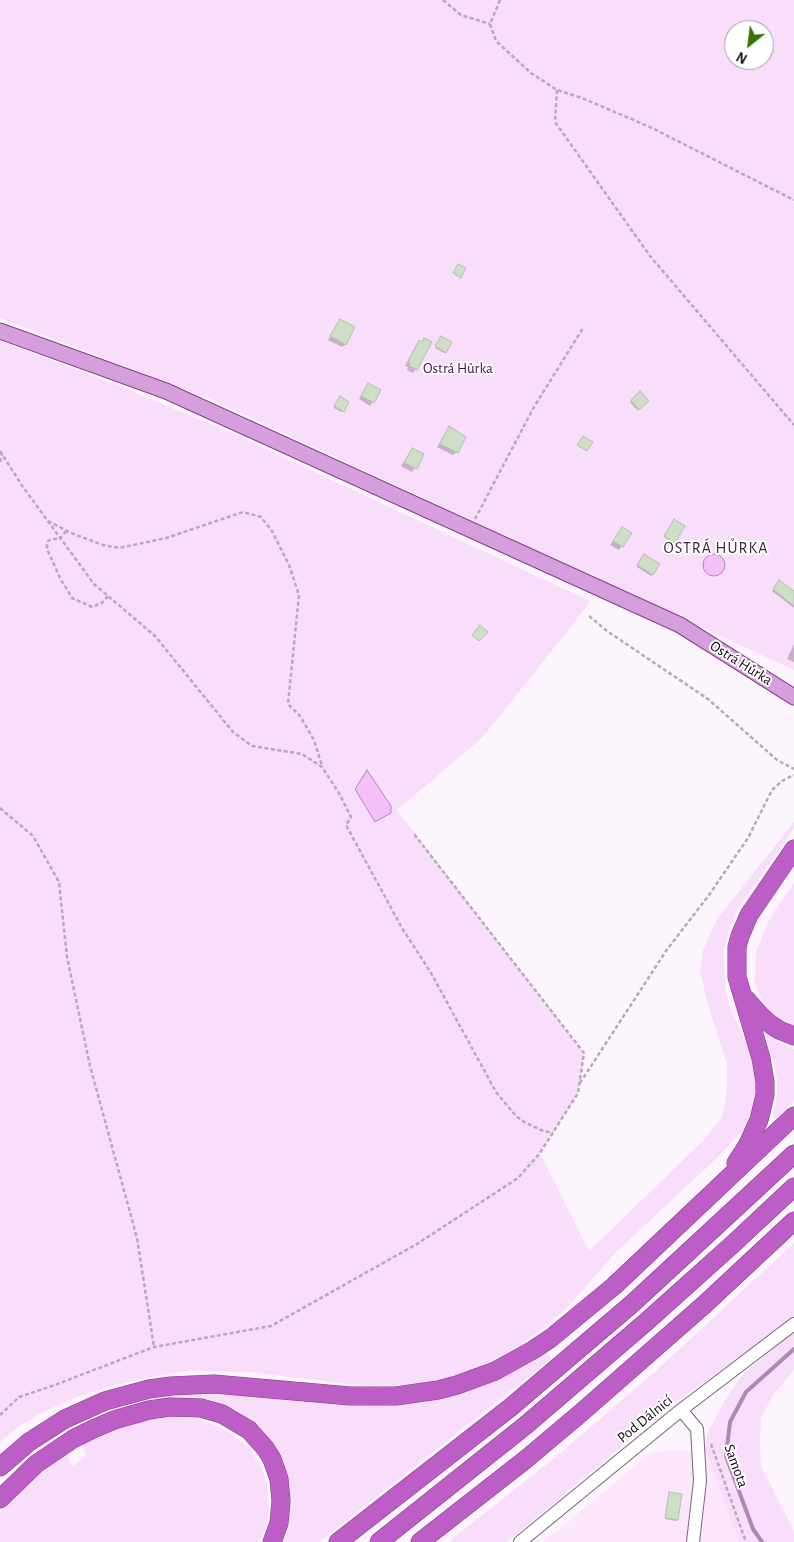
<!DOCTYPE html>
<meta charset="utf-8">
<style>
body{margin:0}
#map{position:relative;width:794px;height:1542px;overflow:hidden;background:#fdf5fe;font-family:"Alegreya Sans",sans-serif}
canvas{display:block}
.north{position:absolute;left:724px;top:20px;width:50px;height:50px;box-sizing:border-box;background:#fff;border:1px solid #9f9da0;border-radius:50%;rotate:209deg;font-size:14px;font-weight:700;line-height:20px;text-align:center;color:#100a11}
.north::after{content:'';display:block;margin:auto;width:18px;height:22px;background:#387100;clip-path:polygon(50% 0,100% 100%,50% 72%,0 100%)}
</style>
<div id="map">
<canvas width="794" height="1542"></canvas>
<div class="north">N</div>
</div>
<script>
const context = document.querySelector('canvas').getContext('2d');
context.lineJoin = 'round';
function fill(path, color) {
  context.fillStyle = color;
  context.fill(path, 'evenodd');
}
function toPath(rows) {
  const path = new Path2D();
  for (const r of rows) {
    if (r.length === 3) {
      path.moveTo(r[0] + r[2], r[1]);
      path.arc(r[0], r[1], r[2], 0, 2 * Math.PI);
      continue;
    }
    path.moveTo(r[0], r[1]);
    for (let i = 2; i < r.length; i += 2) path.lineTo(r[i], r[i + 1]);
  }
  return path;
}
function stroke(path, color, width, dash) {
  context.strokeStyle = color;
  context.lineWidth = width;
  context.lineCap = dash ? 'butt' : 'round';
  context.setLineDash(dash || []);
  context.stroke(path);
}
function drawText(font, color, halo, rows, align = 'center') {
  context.font = font + ' "Alegreya Sans",sans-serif';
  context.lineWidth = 4;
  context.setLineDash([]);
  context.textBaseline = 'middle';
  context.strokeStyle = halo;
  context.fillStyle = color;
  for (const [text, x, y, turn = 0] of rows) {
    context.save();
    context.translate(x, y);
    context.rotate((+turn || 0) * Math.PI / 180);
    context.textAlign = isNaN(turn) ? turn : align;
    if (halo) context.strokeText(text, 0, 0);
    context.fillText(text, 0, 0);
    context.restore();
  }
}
const built = toPath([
 [705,1449,739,1542,543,1542,652,1452]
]);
const green = toPath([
 [0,0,794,0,794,670,215,401,0,318],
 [734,30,764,30,764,60,734,60],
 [0,341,122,387,234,434,590,601,578,618,482,738,397,810,584,1053,578,1093,540,1153,589,1251,703,1141,722,1117,727,1092,727,1064,708,1005,700,971,703,950,717,919,794,822,794,829,738,908,730,927,724,951,725,988,730,1007,749,1048,759,1075,758,1097,749,1124,718,1157,615,1253,568,1307,544,1328,505,1354,473,1369,442,1380,403,1385,367,1386,247,1372,188,1371,145,1378,108,1387,75,1398,41,1413,18,1427,0,1442],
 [794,883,794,1029,786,1028,766,1009,755,984,756,952,770,918],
 [764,1032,781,1044,794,1049,794,1101,775,1120,773,1117,777,1095,777,1079,773,1060],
 [794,1243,794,1318,669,1407,507,1542,448,1542,557,1456,657,1370],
 [794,1330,794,1370,774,1394,761,1418,760,1439,761,1466,794,1531,794,1542,739,1542,705,1449,708,1432,725,1400,742,1375],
 [546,1352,551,1359,319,1542,282,1542,290,1502,288,1484,272,1445,258,1426,235,1409,208,1399,182,1398,160,1401,160,1397,184,1394,251,1396,304,1402,355,1406,392,1405,423,1402,462,1393,496,1380,529,1363],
 [175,1417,199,1420,215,1425,230,1433,249,1448,262,1468,267,1485,269,1506,266,1528,259,1542,0,1542,0,1514,2,1511,35,1476,66,1454,73,1466,86,1455,81,1444,107,1432,142,1420]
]);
const water = toPath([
 [714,565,11],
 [367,770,391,806,391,813,375,822,355,789,367,770]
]);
const shadow = toPath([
 [340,320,345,344,342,347,328,340],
 [424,339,431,342,413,373,407,370,408,367,405,366,416,345],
 [440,339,445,352,444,353,435,348],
 [368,384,373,402,370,406,359,399],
 [640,393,647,401,637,410,630,402],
 [339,399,343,411,341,412,334,408],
 [449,427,457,452,453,455,437,447],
 [412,449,423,455,412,472,401,466],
 [673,522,674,542,673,543,664,537],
 [622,528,630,533,619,550,610,545],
 [643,556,652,574,651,576,637,567],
 [779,582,794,593,794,608,772,591],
 [794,644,794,662,787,659],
 [669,1494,677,1520,676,1521,665,1519]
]);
const stream = toPath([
 [762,1542,753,1529,726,1456,730,1422,746,1392,794,1349]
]);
const building = toPath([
 [458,264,466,268,461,278,453,273,458,264],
 [340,319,355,327,346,345,330,336,340,319],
 [441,336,452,342,446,353,435,346,441,336],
 [424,338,432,342,417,370,409,366,410,364,408,362,419,340,422,342,424,338],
 [368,383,381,390,374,403,361,396,368,383],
 [640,391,649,401,639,410,631,400,640,391],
 [340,396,349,402,344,412,334,406,340,396],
 [449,426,466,437,458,453,440,444,449,426],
 [583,436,593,442,587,451,577,445,583,436],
 [412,448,424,454,417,469,404,463,412,448],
 [674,519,685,526,675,543,664,536,674,519],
 [622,527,632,533,623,547,613,541,622,527],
 [644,554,660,564,653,575,637,565,644,554],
 [779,580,794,591,794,606,773,589,779,580],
 [480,625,488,632,479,641,472,635,480,625],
 [669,1492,682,1494,678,1520,665,1518,669,1492]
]);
const path = toPath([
 [443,0,461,15,490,24],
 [500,0,490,24,496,41,531,73,557,90,582,98,650,127,794,200],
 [557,90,555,122,650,256,794,425],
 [0,451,23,487,94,584,155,636,233,732,252,746,302,754,322,767,339,793,351,817,346,825,353,838,402,928,431,973,496,1092,516,1116,524,1122,541,1130,553,1133],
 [0,462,2,454],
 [475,519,534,407,583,328],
 [48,521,71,533,103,545,119,548,166,538,243,512,261,517,272,531,289,565,299,595,288,704,300,716,314,740,322,766],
 [66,531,60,539,52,539,48,541,47,545,47,549,61,580,68,591,72,598,92,607,102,603,108,596],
 [589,616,607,631,708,699,777,760,794,769],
 [0,808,33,836,59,882,67,957,90,1066,137,1238,154,1347],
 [580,1083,666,951,709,895,748,838,772,790,782,781,794,775],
 [0,1415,19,1397,52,1386,154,1347,271,1326,417,1244,518,1178,540,1153,578,1093,584,1053,414,834],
 [711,1444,746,1542]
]);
const minor = toPath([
 [681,1410,697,1429,700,1481,693,1542],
 [520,1542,681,1410,794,1324]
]);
const major = toPath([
 [0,331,166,391,680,625,794,697]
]);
const highway = toPath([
 [746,999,760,1015,770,1024,779,1030,794,1036],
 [736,1163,747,1146,759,1120,765,1095,765,1082,761,1058,737,977,737,947,740,936,749,915,794,849],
 [0,1467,29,1442,65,1419,105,1401,149,1389,171,1386,214,1384,350,1396,396,1396,438,1390,457,1385,495,1371,533,1350,551,1338,614,1286,794,1116],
 [0,1499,36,1464,73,1439,93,1429,114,1420,149,1410,170,1407,201,1408,222,1414,249,1430,265,1448,272,1459,279,1479,281,1501,279,1523,272,1542],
 [338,1542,511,1407,633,1303,794,1154],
 [379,1542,526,1425,646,1322,733,1244,794,1187],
 [420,1542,525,1460,582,1412,705,1304,794,1221]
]);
const parkNames = [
 ["Ostrá Hůrka",458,368]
];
const streetNames = [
 ["Ostrá Hůrka",741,663,32],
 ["Pod Dálnicí",645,1419,-39],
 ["Samota",736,1466,70]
];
const neighbourhoodNames = [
 ["OSTRÁ HŮRKA",716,548]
];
fill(built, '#fbe6fc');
fill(green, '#f8defa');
fill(water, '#f5bff8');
stroke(water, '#b089b3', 1);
fill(shadow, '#0003');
stroke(stream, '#b089b3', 4);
fill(building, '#cfdfc7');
stroke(building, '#b3c2ab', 1);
stroke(minor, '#786679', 14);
stroke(major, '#804087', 17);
stroke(highway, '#804087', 19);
stroke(path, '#b4acb5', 2.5, [4, 2.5]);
stroke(minor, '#fff', 12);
stroke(major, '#d79edd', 15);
stroke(highway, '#bd5dc6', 18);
drawText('15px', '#4b1150', '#fff', parkNames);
drawText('15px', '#100a11', '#fff', streetNames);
context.letterSpacing = '1px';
drawText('16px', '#3a2a3b', '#fff', neighbourhoodNames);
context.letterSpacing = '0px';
</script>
